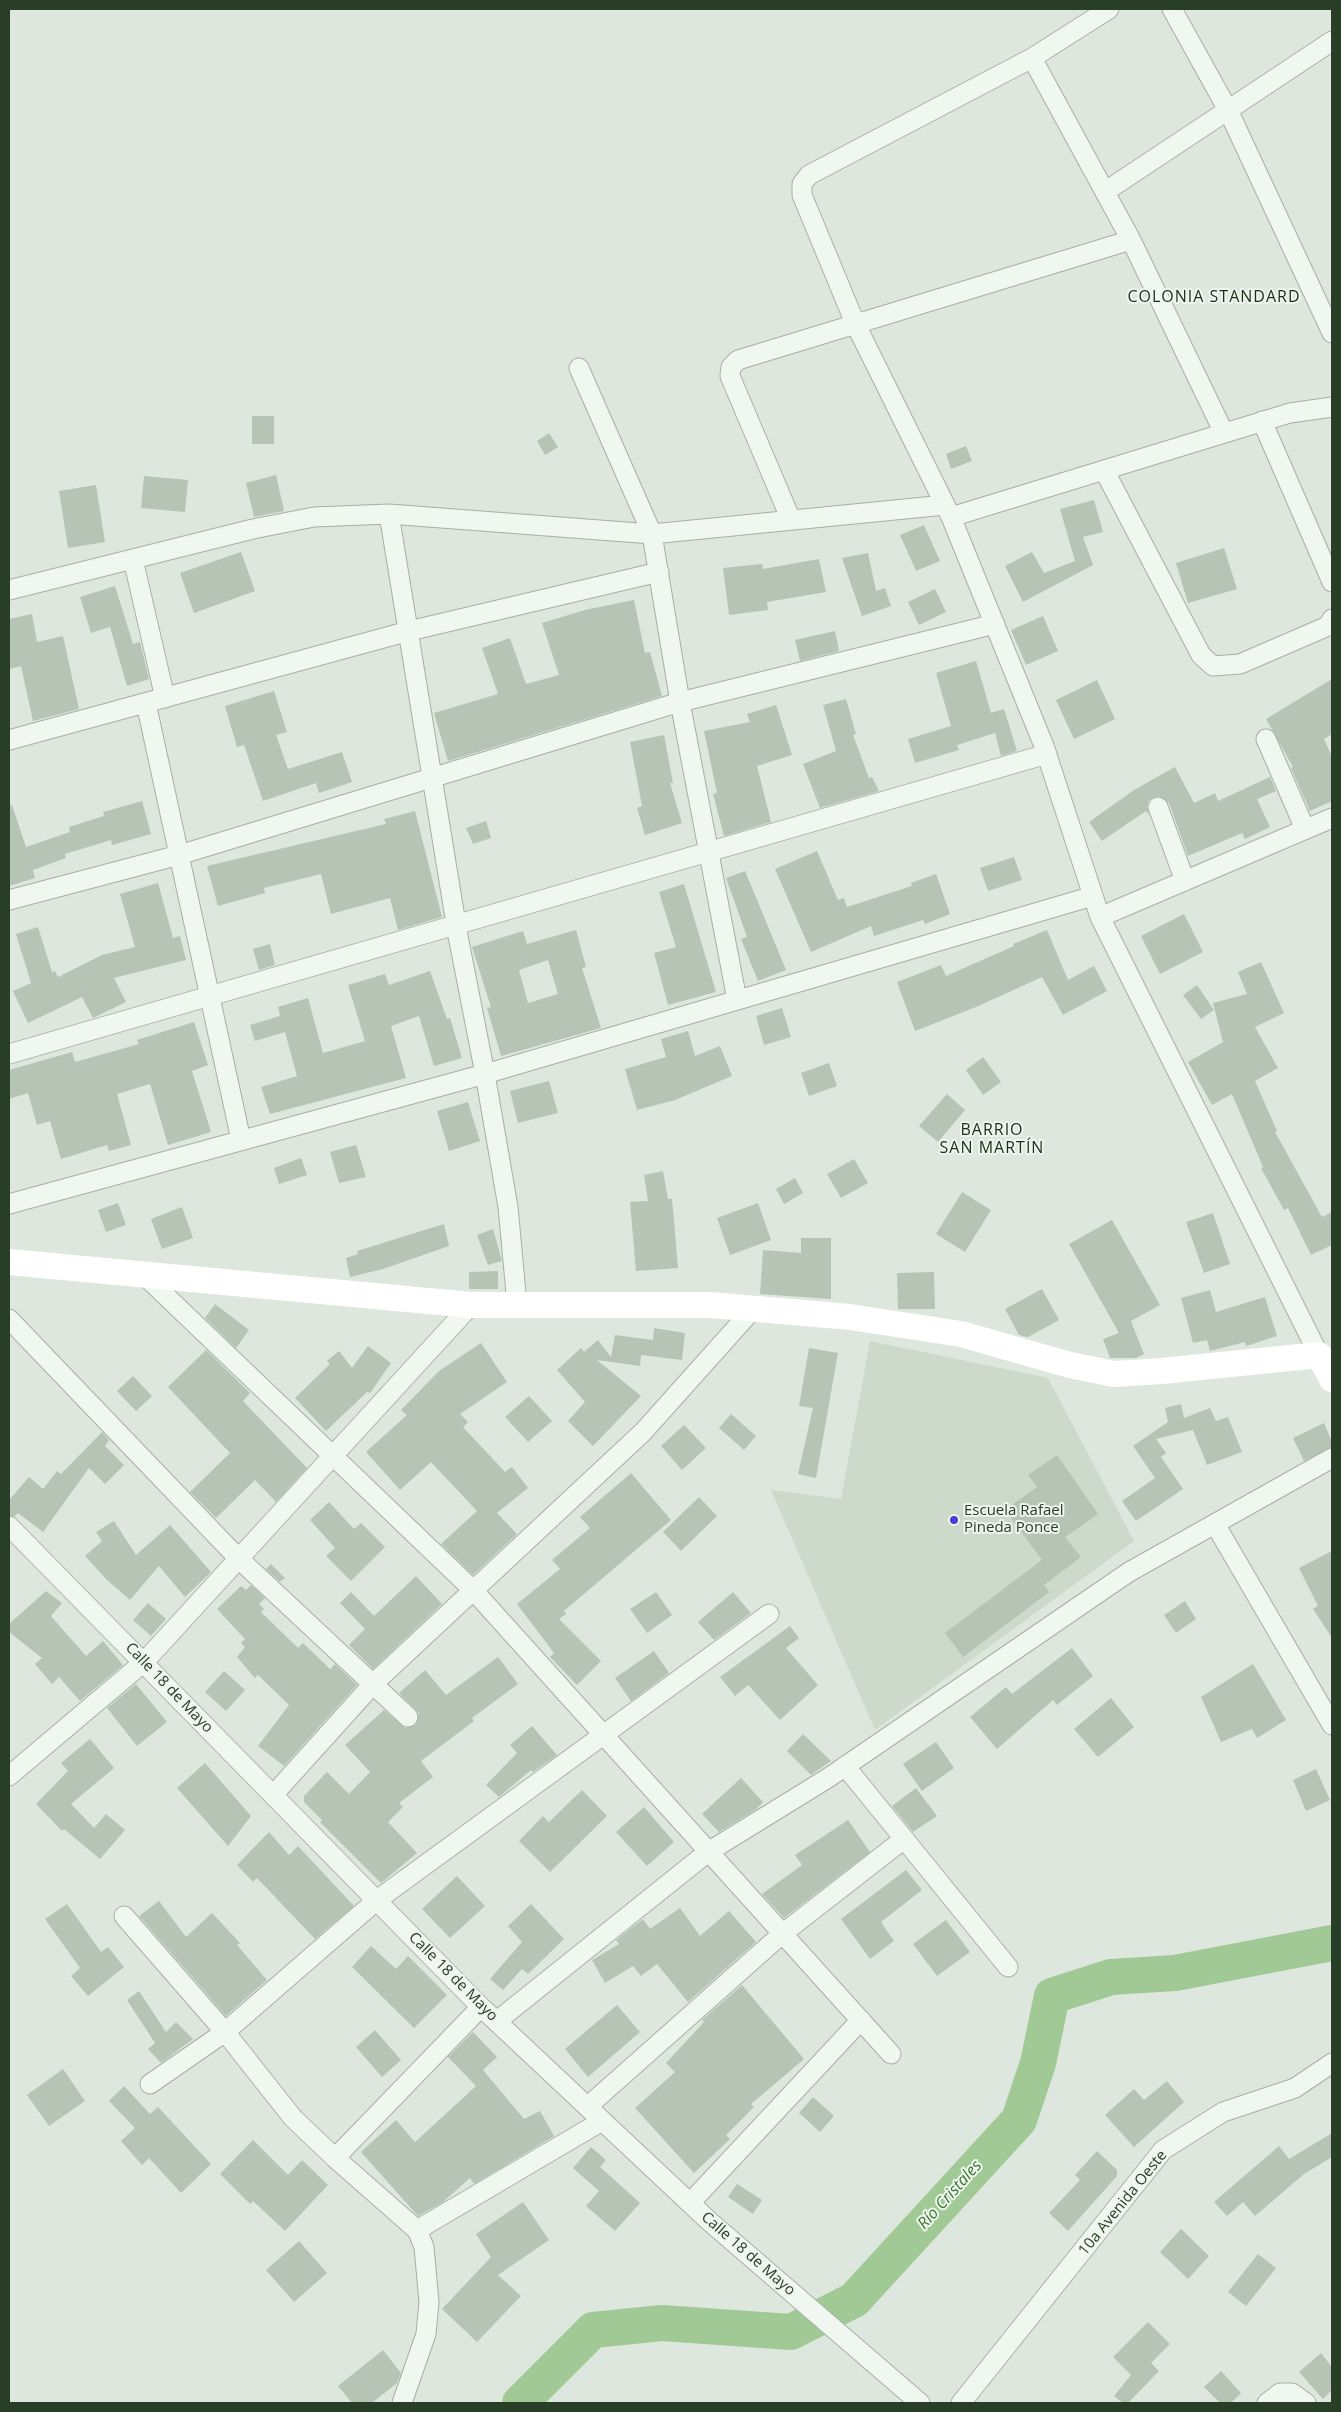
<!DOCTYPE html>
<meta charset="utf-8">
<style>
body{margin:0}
#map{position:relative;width:1341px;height:2412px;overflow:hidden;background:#dee7dd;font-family:"Open Sans",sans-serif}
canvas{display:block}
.frame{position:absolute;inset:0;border:10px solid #283e26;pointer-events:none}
</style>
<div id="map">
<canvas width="1341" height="2412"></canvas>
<div class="frame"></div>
</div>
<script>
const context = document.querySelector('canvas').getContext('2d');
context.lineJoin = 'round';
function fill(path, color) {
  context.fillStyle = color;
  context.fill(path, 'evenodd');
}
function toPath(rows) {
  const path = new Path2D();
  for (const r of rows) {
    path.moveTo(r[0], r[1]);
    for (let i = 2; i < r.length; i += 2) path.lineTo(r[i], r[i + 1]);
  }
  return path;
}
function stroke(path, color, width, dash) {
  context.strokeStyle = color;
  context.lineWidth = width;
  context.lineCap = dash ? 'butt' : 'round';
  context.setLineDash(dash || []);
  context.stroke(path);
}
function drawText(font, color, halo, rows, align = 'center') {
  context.font = font + ' "Open Sans",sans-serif';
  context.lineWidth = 4;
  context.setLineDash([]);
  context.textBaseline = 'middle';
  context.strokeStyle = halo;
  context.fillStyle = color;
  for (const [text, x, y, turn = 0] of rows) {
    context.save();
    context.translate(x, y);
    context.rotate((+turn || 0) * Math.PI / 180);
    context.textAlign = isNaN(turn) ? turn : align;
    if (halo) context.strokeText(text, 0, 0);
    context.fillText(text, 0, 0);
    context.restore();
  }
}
const built = toPath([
 [870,1341,1048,1378,1134,1541,875,1730,771,1490,841,1499]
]);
const river = toPath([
 [520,2403,593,2330,662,2323,791,2332,854,2300,1019,2120,1038,2063,1052,1996,1111,1977,1175,1973,1332,1943]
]);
const building = toPath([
 [252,416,274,416,274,444,252,444],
 [549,433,558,447,545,455,537,441],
 [966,446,972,461,951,469,946,454],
 [276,475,284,511,254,517,246,483],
 [144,476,188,480,185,512,141,508],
 [96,485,105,542,68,548,59,491],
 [1094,500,1103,532,1083,537,1093,565,1023,602,1005,566,1032,552,1044,573,1075,561,1060,509],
 [924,525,940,561,916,571,900,535],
 [1224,548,1237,589,1188,603,1176,563],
 [241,552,255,591,194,613,180,573],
 [868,553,876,591,885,588,891,606,862,616,842,558],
 [819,559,826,592,767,602,768,610,729,615,723,568,762,564,763,569],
 [115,586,133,644,140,642,149,679,127,686,110,627,91,633,80,597],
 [935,589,946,612,919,625,908,602],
 [634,600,645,653,650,652,662,696,448,761,434,713,498,694,482,648,510,638,526,684,559,675,542,623,585,610],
 [32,614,37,642,63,636,79,709,33,721,21,666,9,669,9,619],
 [1043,616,1058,651,1026,665,1011,630],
 [835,631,839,651,800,661,795,640],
 [976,661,991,713,1004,709,1017,751,1001,756,995,733,957,745,959,750,915,763,908,739,951,726,936,673],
 [1332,679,1332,734,1324,739,1332,757,1332,801,1310,811,1291,768,1293,767,1266,719],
 [1097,680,1115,719,1074,739,1056,700],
 [274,691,287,732,276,735,288,769,342,752,352,782,319,793,316,783,263,801,244,745,237,747,225,706],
 [846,699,856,734,853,735,869,778,872,777,879,791,820,808,803,764,836,751,823,705],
 [776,705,792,755,757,766,771,822,724,836,713,794,717,793,704,731,750,722,747,714],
 [664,735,673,783,670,783,682,823,645,835,637,808,642,806,630,742],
 [1175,767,1194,803,1215,793,1218,801,1270,777,1276,791,1257,799,1270,827,1245,839,1242,833,1188,856,1169,803,1159,796,1149,800,1147,806,1149,815,1146,811,1102,841,1089,822,1134,790],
 [142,801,151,834,112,845,111,840,65,854,66,858,33,870,35,878,9,886,9,806,12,805,26,847,70,832,69,827,104,816,103,812],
 [415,811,442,917,398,930,390,898,331,914,321,874,264,888,265,893,218,906,207,866,386,824,384,819],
 [486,821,491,838,473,844,466,828],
 [817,851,838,900,844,898,847,907,912,886,911,883,936,874,950,914,925,924,923,920,874,936,871,926,811,952,775,869],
 [1014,857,1022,880,988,891,980,868],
 [745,871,786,970,758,981,741,939,747,937,726,878],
 [158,883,173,938,180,936,186,960,114,978,126,1002,93,1018,82,997,28,1023,13,991,31,983,16,934,38,927,52,972,55,971,58,977,102,955,135,947,120,894],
 [684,884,716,992,668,1005,654,953,676,947,659,892],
 [1184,914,1203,952,1160,974,1141,936],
 [576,930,586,967,582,968,601,1028,501,1056,487,1008,491,1007,472,947,523,931,527,944],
 [548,960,558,994,528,1003,519,970],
 [1047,930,1068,980,1094,966,1107,991,1063,1015,1042,977,976,1007,915,1031,897,982,941,965,946,976,1014,946,1013,944],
 [270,944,275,965,259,970,253,949],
 [1261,962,1284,1013,1255,1027,1278,1068,1255,1081,1277,1131,1275,1132,1322,1217,1332,1212,1332,1245,1311,1255,1288,1208,1284,1210,1261,1168,1263,1167,1232,1094,1212,1105,1188,1062,1223,1042,1213,1003,1247,994,1238,972],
 [430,971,447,1019,450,1018,462,1058,434,1066,419,1016,391,1026,406,1078,270,1114,261,1087,297,1076,285,1032,255,1041,250,1025,280,1016,278,1007,308,998,323,1053,365,1041,348,985,385,974,389,985],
 [1197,985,1214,1010,1201,1019,1183,995],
 [782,1008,791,1037,764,1045,756,1016],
 [194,1022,208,1065,192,1071,211,1132,168,1145,150,1084,117,1094,131,1145,109,1151,107,1145,61,1159,50,1121,37,1125,28,1093,9,1099,9,1070,72,1052,75,1062,139,1044,137,1040],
 [688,1031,695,1056,720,1046,732,1076,675,1100,637,1110,625,1069,666,1057,661,1039],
 [983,1057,1001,1082,983,1095,966,1070],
 [829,1063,837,1086,809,1096,801,1073],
 [549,1081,558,1113,518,1123,510,1091],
 [947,1094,965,1110,938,1142,919,1126],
 [468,1102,480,1141,449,1151,437,1111],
 [356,1145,366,1177,339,1183,330,1152],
 [301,1158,307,1175,279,1184,274,1168],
 [854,1159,868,1183,841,1198,827,1174],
 [663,1171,668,1199,672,1199,678,1268,636,1271,630,1202,648,1201,644,1175],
 [795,1178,803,1193,784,1204,776,1189],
 [962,1192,991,1210,965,1252,936,1234],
 [118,1203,126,1225,106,1232,98,1210],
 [758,1203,771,1240,730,1255,717,1218],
 [182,1207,193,1238,162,1249,151,1219],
 [1213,1213,1230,1264,1204,1273,1186,1222],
 [1112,1220,1160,1305,1131,1321,1144,1354,1136,1358,1110,1358,1103,1339,1119,1333,1069,1244],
 [444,1224,449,1246,383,1269,350,1277,346,1258,358,1254,357,1251],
 [493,1229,502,1261,488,1265,477,1235],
 [801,1238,831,1238,831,1299,760,1294,763,1250,801,1253],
 [498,1271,498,1289,469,1289,469,1272],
 [934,1272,935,1309,898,1309,897,1273],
 [1042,1289,1059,1320,1028,1337,1019,1335,1005,1309],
 [1210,1290,1216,1312,1265,1297,1277,1336,1246,1346,1245,1342,1210,1351,1207,1340,1193,1343,1181,1298],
 [215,1304,249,1330,236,1348,205,1318],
 [654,1328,685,1333,682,1360,641,1355,640,1366,597,1360,641,1396,593,1446,568,1421,585,1402,557,1370,581,1348,584,1352,598,1340,611,1357,615,1335,653,1340],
 [481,1343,507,1382,460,1414,468,1422,463,1427,505,1472,512,1467,528,1488,497,1513,517,1534,473,1575,441,1544,477,1511,431,1462,400,1490,366,1452,407,1415,401,1410,439,1371],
 [368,1346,391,1363,370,1393,367,1392,326,1431,295,1398,330,1364,327,1361,339,1351,352,1368],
 [809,1348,838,1353,816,1478,798,1474,813,1408,799,1406],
 [206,1350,250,1393,243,1401,307,1468,276,1502,255,1480,216,1518,190,1492,230,1453,168,1387],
 [133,1376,152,1396,136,1411,117,1391],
 [529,1396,552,1421,528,1442,505,1417],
 [1181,1404,1184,1418,1210,1408,1216,1421,1228,1417,1242,1452,1207,1465,1193,1430,1156,1439,1166,1453,1161,1457,1183,1489,1136,1521,1122,1501,1155,1478,1133,1446,1168,1422,1165,1408],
 [731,1414,756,1436,744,1450,719,1428],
 [1324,1423,1332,1442,1332,1447,1304,1461,1293,1438],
 [684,1425,706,1448,682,1470,661,1446],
 [102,1432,109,1440,105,1446,124,1465,105,1484,89,1468,43,1532,18,1513,14,1517,9,1515,9,1500,29,1477,43,1489,57,1471,61,1474],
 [1057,1455,1098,1514,1065,1537,1081,1557,1044,1585,1049,1592,963,1657,945,1633,1042,1560,1005,1510,1037,1487,1028,1475],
 [631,1473,671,1520,564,1611,566,1614,559,1619,601,1661,577,1685,550,1657,554,1653,517,1604,560,1569,552,1560,590,1528,580,1517],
 [699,1497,717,1516,681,1551,663,1532],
 [329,1502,354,1529,361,1523,385,1547,351,1581,326,1556,335,1548,310,1520],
 [114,1521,136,1555,170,1525,211,1572,185,1597,159,1566,130,1600,106,1579,85,1556,102,1541,96,1532],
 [1332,1551,1332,1638,1313,1609,1318,1606,1299,1568],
 [271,1564,285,1578,280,1582,266,1569],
 [416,1576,442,1604,373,1669,349,1645,365,1629,340,1603,351,1592,374,1616],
 [251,1585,265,1598,259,1604,264,1609,261,1612,298,1648,303,1643,330,1669,335,1664,357,1685,284,1766,258,1746,289,1705,258,1675,255,1678,237,1657,245,1647,241,1643,245,1639,217,1609,241,1586,246,1590],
 [46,1591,62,1603,51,1616,86,1656,103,1641,123,1665,80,1701,59,1677,52,1684,35,1664,42,1658,9,1632,9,1624],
 [656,1592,672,1615,647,1633,630,1609],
 [733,1592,751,1613,714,1640,698,1622],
 [1185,1601,1196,1619,1176,1633,1164,1615],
 [148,1603,166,1619,151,1636,133,1620],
 [790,1626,799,1638,786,1648,818,1685,780,1720,748,1685,735,1696,720,1677],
 [1072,1648,1093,1676,1057,1705,1053,1700,997,1749,970,1717,1006,1687,1012,1694],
 [654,1651,669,1673,631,1701,615,1678],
 [498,1657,518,1684,472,1718,474,1721,421,1761,433,1777,399,1803,403,1807,388,1822,417,1853,381,1883,320,1822,322,1820,304,1802,304,1796,327,1772,349,1794,370,1772,345,1745,384,1710,405,1728,416,1725,419,1713,399,1693,425,1670,446,1695],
 [1253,1664,1286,1720,1257,1738,1252,1729,1221,1742,1201,1697],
 [224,1671,245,1690,226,1711,205,1692],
 [136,1684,167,1722,137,1746,107,1708],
 [1111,1698,1134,1727,1098,1757,1074,1729],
 [532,1726,557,1755,533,1772,531,1770,499,1797,486,1785,517,1753,510,1745],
 [803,1734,831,1761,811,1775,787,1751],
 [90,1739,114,1768,71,1804,94,1828,106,1814,125,1830,100,1859,64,1829,62,1831,36,1804,68,1771,61,1763],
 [936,1742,954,1768,922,1791,903,1764],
 [205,1763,251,1816,228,1846,177,1788],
 [1316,1769,1330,1800,1306,1811,1293,1780],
 [741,1778,763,1802,755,1810,719,1832,702,1814],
 [916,1788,937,1816,913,1832,892,1806],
 [582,1790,607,1816,550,1872,519,1841,543,1816,549,1822],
 [644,1807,674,1842,647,1866,616,1832],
 [848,1820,870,1852,784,1918,762,1894,802,1865,795,1855],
 [269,1832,289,1855,298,1846,354,1906,315,1939,257,1878,253,1882,237,1865],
 [906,1870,922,1890,881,1922,894,1941,870,1959,841,1919],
 [457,1876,485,1906,450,1938,422,1909],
 [159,1901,186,1937,212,1913,240,1943,237,1945,267,1980,226,2016,139,1916],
 [67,1904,101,1952,108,1947,124,1967,88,1996,71,1976,80,1968,45,1919],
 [531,1904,564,1939,528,1974,522,1969,503,1990,490,1979,522,1942,508,1926],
 [680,1908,700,1936,729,1911,756,1942,688,2002,657,1964,641,1976,633,1966,605,1983,592,1960,619,1944,616,1940,643,1919,650,1929],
 [946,1920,970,1952,937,1976,913,1944],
 [371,1946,396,1969,408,1956,447,1995,414,2028,352,1967],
 [742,1985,804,2059,751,2104,754,2107,726,2135,730,2139,694,2173,635,2108,675,2072,666,2063,704,2022,702,2020],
 [139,1991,166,2032,176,2022,193,2039,161,2063,148,2049,155,2043,127,2000],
 [617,2005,640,2032,588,2077,565,2049],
 [375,2030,401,2060,382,2077,356,2047],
 [473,2032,497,2057,483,2070,524,2119,540,2111,554,2136,474,2184,470,2178,443,2202,418,2216,361,2152,396,2120,415,2142,476,2086,448,2057],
 [63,2069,85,2101,49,2126,27,2095],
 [1167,2081,1184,2102,1134,2147,1105,2115,1134,2089,1144,2100],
 [124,2086,150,2114,158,2107,211,2164,181,2193,149,2158,142,2165,121,2141,135,2128,109,2101],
 [813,2097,834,2116,820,2132,799,2113],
 [1332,2133,1332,2157,1304,2174,1255,2216,1243,2202,1227,2216,1214,2202,1279,2146,1289,2159],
 [253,2140,288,2175,302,2160,328,2185,285,2231,253,2201,250,2204,220,2174],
 [591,2147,606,2160,600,2167,640,2203,615,2231,586,2206,599,2191,573,2168],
 [1097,2151,1117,2170,1117,2176,1068,2231,1049,2213,1080,2180,1075,2175],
 [737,2184,762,2200,753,2214,728,2197],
 [523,2202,549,2240,498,2275,521,2296,477,2342,442,2309,491,2257,476,2234],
 [1181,2229,1209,2256,1188,2279,1160,2252],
 [299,2241,327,2273,294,2302,266,2270],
 [1258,2254,1276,2268,1246,2306,1228,2292],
 [1148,2322,1170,2344,1151,2363,1159,2371,1128,2403,1123,2403,1114,2396,1131,2375,1113,2357],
 [383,2350,401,2373,397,2383,372,2403,352,2403,338,2386],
 [1321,2353,1332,2367,1332,2390,1323,2399,1299,2372],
 [1221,2371,1241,2393,1231,2403,1220,2403,1204,2387]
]);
const street = toPath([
 [1172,9,1228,110,1332,333],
 [1032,58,809,175,802,184,802,195,855,323,951,517,1044,746,1100,917,1319,1355],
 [1106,191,1332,41],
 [1131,240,1224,433],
 [579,368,652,534,680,702,737,1000],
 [1262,421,1332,582],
 [1104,470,1201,655,1213,666,1240,664,1328,626,1332,619],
 [389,514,458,936,485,1074,1093,896],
 [951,517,1290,413,1332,407],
 [791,520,730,376,731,367,738,360,1131,240,1032,58,1109,9],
 [133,559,165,698],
 [9,590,253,529,314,517,389,514,652,534,945,505],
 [146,703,241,1140],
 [1266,739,1305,829],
 [9,740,409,631,659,572],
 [1158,807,1185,881],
 [9,900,179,855,680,702,995,624],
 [1100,917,1332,818],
 [9,1054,1047,754],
 [9,1204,485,1074,508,1207,517,1304],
 [144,1275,473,1590,891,2054],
 [9,1319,238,1558,408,1717],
 [1215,1524,1332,1725],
 [9,1526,481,2007,709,2221,920,2403],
 [845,1766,1008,1967],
 [9,1776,144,1662,471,1305],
 [274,1794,374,1683,643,1432,754,1308],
 [124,1916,225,2032,293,2118,335,2158],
 [497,2021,708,1852,828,1778,1129,1572,1332,1458],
 [150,2084,225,2032,377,1900,769,1614],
 [587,2107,782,1934,904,1839],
 [690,2203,861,2020],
 [417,2230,602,2121],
 [402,2403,426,2334,429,2302,424,2247,417,2230,335,2158,481,2007],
 [961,2403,1163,2150,1223,2112,1295,2088,1332,2063],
 [1267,2403,1280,2393,1292,2393,1306,2403]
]);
const secondary = toPath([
 [9,1262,471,1305,711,1305,850,1317,961,1334,1070,1365,1114,1374,1162,1371,1319,1355,1332,1379]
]);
const markers = [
 [954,1520,5,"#513dd2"]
];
const poiNames = [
 ["Escuela Rafael",964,1511],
 ["Pineda Ponce",964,1528]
];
const streetNames = [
 ["Calle 18 de Mayo",169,1688,46],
 ["Calle 18 de Mayo",453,1977,45],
 ["10a Avenida Oeste",1123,2203,-51],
 ["Calle 18 de Mayo",748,2254,41]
];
const neighbourhoodNames = [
 ["COLONIA STANDARD",1214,297],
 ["BARRIO",992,1130],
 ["SAN MARTÍN",992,1148]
];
const waterNames = [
 ["Río Cristales",950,2195,-48]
];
fill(built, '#ccd9cb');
stroke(river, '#a0c996', 36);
fill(building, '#b5c4b4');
stroke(street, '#a4b1a2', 21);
stroke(street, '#f0f6f0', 19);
stroke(secondary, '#fff', 26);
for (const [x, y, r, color] of markers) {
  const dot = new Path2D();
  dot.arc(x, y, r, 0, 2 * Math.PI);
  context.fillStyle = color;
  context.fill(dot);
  stroke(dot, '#edf5ec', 2);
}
drawText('15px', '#283e26', '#edf5ec', poiNames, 'left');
drawText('15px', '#283e26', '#edf5ec', streetNames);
context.letterSpacing = '1px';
drawText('16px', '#1a2f18', '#edf5ec', neighbourhoodNames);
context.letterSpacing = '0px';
drawText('italic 16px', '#3a732f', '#edf5ec', waterNames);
</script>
